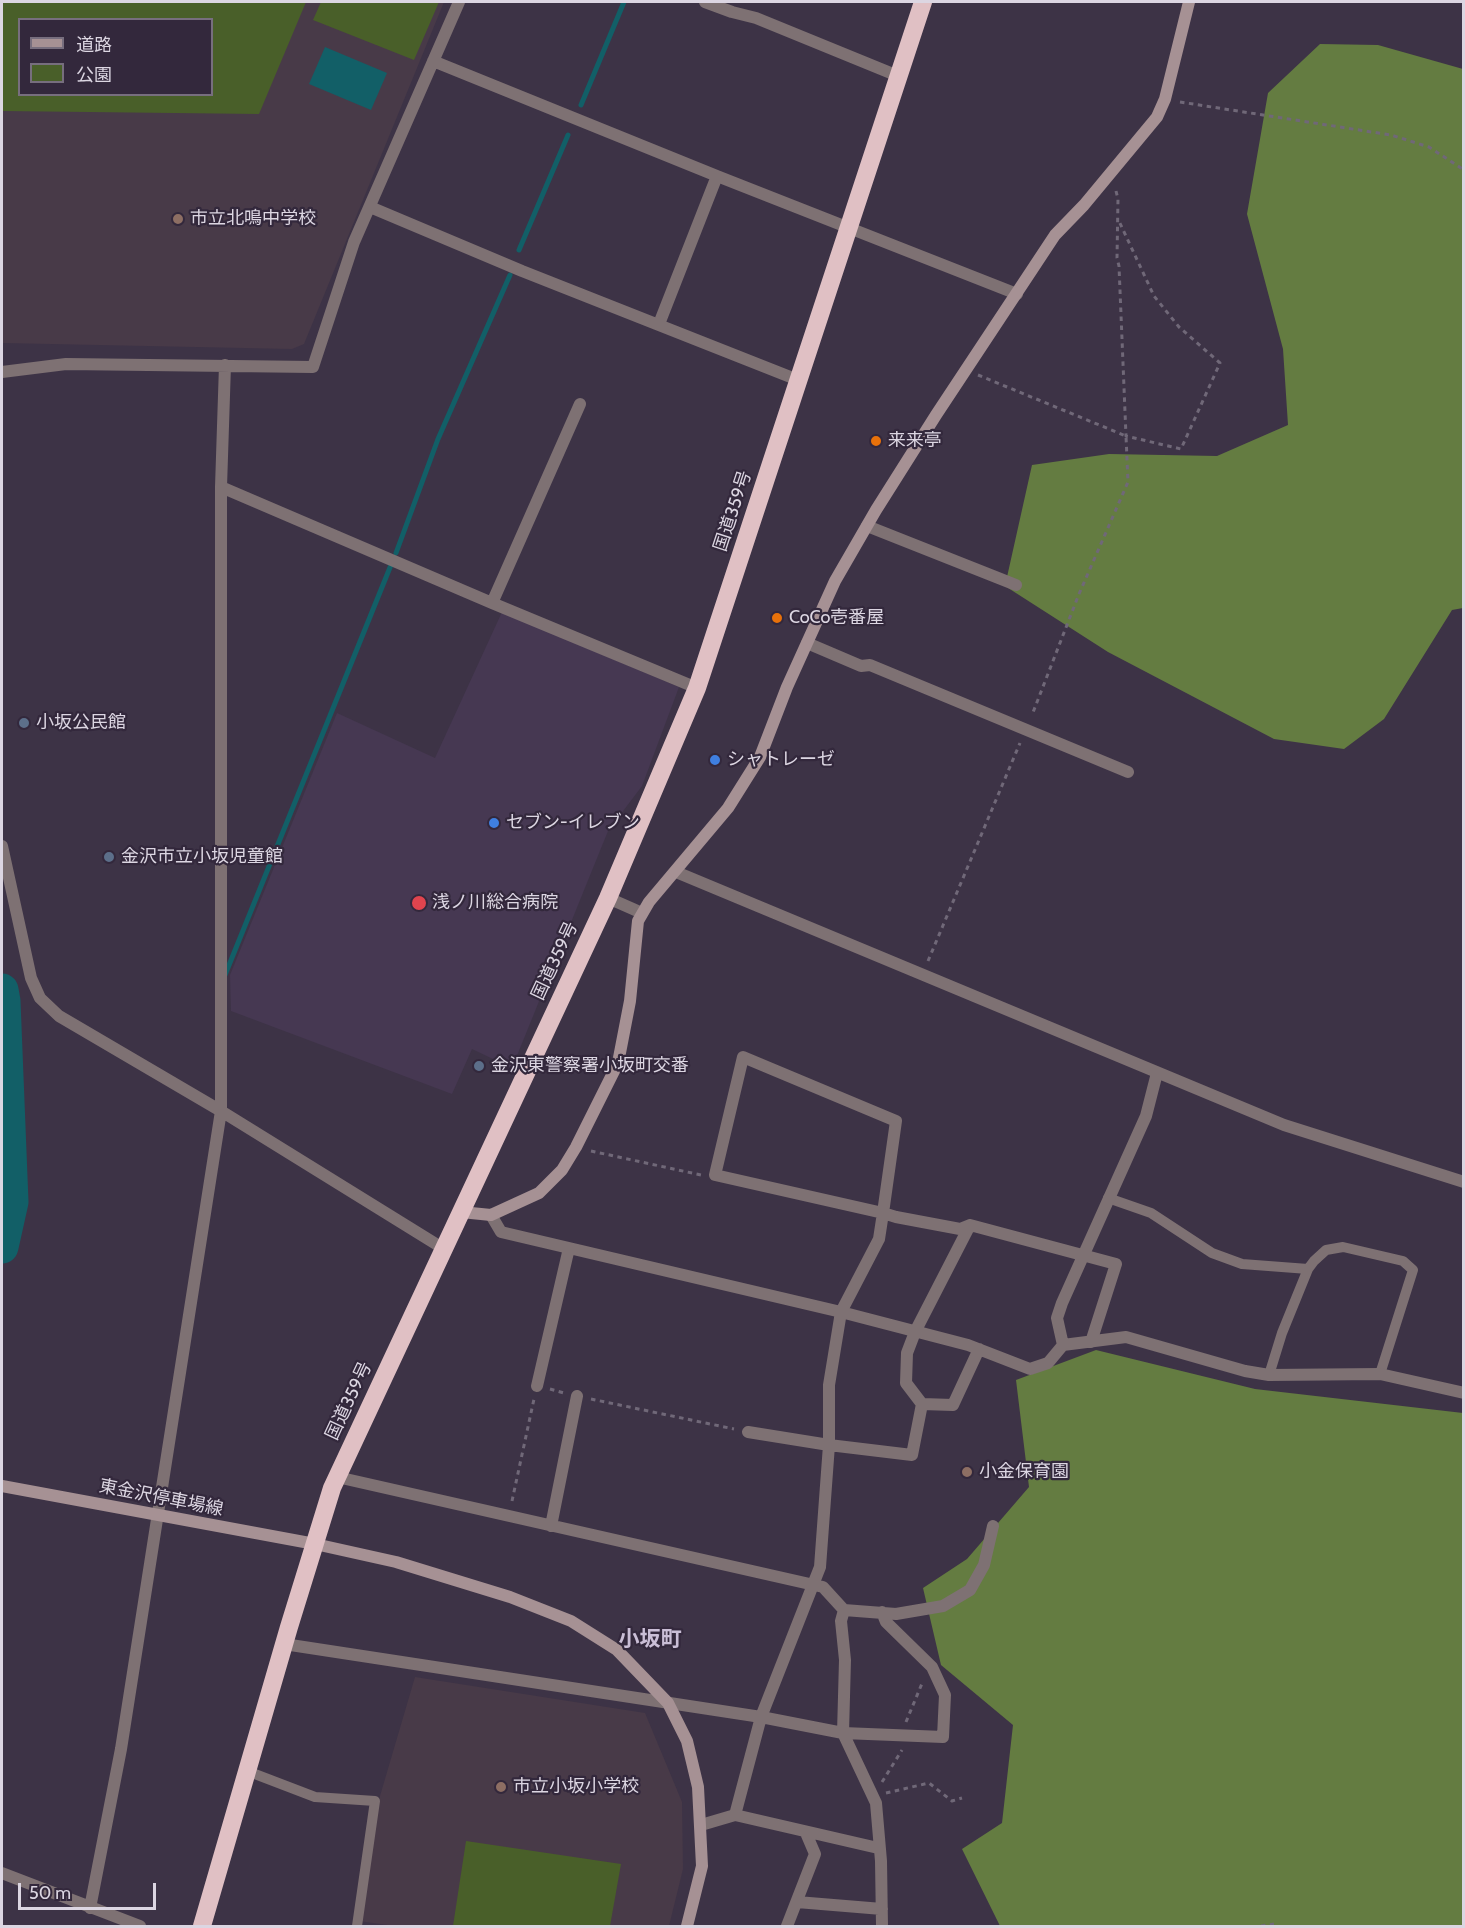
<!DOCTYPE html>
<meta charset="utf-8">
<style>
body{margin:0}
#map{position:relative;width:1465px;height:1928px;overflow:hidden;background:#3d3346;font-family:Cabin,"Noto Sans JP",sans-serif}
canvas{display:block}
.frame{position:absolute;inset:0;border:3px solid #dcd6e2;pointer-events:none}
.legend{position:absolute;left:18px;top:18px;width:195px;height:78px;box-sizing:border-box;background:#33283c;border:2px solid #776e7e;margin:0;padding:8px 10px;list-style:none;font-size:18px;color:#dcd6e2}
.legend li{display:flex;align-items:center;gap:12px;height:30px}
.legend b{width:30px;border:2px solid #776e7e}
.scale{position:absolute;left:18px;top:1883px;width:138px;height:27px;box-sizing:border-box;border:3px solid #dcd6e2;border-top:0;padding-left:8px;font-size:18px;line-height:21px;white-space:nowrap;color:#dcd6e2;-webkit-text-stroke:4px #33283c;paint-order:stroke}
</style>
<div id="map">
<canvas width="1465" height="1928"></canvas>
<div class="frame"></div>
<ul class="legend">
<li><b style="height:8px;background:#a69194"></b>道路</li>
<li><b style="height:16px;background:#495f29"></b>公園</li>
</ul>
<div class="scale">50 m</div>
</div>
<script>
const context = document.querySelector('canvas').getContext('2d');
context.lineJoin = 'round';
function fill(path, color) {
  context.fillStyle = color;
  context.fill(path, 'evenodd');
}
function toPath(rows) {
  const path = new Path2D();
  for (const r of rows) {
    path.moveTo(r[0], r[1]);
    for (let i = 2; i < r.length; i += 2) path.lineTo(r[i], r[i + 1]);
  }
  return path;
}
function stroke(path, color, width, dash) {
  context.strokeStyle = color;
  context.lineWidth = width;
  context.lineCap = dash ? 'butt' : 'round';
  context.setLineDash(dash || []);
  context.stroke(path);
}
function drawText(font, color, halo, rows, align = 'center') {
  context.font = font + ' Cabin,"Noto Sans JP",sans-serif';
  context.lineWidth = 4.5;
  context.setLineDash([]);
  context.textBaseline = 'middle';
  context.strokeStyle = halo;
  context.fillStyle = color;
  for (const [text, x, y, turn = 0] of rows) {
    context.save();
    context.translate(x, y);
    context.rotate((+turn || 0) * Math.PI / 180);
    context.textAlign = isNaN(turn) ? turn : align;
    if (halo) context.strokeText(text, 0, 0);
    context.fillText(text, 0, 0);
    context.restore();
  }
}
const built = toPath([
 [502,612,679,687,642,786,608,831,512,1068,472,1049,452,1094,231,1011,230,975,337,713,435,758]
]);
const education = toPath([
 [2,2,444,2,304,344,292,349,2,343],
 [20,20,212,20,212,94,20,94],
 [415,1677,645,1713,682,1802,683,1869,669,1926,394,1926,359,1921,380,1796]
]);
const green = toPath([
 [2,2,306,2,259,114,2,111],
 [20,20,212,20,212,94,20,94],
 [321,2,439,2,414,60,313,20],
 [466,1841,621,1864,610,1926,453,1926]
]);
const forest = toPath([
 [1320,44,1378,45,1463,69,1463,608,1452,610,1384,719,1344,749,1274,739,1108,652,1005,586,1032,465,1109,454,1217,456,1288,425,1283,349,1247,214,1268,93],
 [1096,1350,1255,1389,1463,1413,1463,1926,1000,1926,962,1849,1002,1823,1013,1725,941,1665,923,1588,967,1559,1029,1487,1016,1380]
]);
const water = toPath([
 [325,47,387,73,371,110,309,84]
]);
const stream = toPath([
 [581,105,624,2],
 [519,250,568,135],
 [396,553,438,439,510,275],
 [225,975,391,565]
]);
const river = toPath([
 [2,990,4,1001,12,1202,2,1247]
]);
const path = toPath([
 [1180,102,1391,135,1429,147,1464,170],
 [1116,191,1118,199,1117,258,1119,266,1126,436,1181,449,1220,363,1179,327,1154,296,1118,219],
 [978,375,1126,436,1128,482,1079,594,1032,715],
 [928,961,1020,743],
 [591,1151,701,1175],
 [550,1389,564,1393],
 [591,1399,734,1429],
 [512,1501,534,1399],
 [906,1722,923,1681],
 [882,1782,902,1750],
 [886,1793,929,1783,952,1801,962,1798],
 [1261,1926,1274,1924]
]);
const lane = toPath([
 [1108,1198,1151,1213,1212,1253,1242,1264,1308,1269,1282,1333,1269,1375],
 [1308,1269,1314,1261,1326,1250,1343,1247,1403,1261,1413,1270,1380,1374],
 [247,1771,315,1797,375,1801,357,1926]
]);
const street = toPath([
 [705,2,732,12,756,18,898,76],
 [433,61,717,176],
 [370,207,522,271,798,380],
 [659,324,717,176,1017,294],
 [2,372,66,364,313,367,354,242,459,2],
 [221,487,492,603,697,688],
 [867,526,1016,585],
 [492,603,580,404],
 [807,643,861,666,870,665,1128,772],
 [2,846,31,978,40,998,59,1016,221,1111,444,1249],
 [676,872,1284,1125,1464,1182],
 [608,898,642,913],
 [491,1215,501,1232,841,1312,968,1345,1030,1369,1048,1363,1063,1345,1126,1337,1245,1371,1269,1375,1380,1374,1464,1393],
 [1063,1345,1057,1318,1062,1303,1146,1116,1157,1073],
 [537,1386,569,1248],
 [922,1404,953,1405,979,1349],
 [748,1432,829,1445,912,1455,922,1404,906,1383,907,1353,915,1332,970,1225],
 [337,1477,823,1587,844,1610,896,1614,943,1606,970,1590,984,1565,993,1526],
 [551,1526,577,1396],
 [844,1610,841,1621,845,1660,843,1733,943,1737,945,1695,932,1667,886,1622,882,1612],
 [284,1644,761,1717,843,1733,876,1803,881,1861,882,1926],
 [735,1815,878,1848],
 [701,1825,735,1815,761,1717,820,1567,829,1445,829,1385,841,1312,879,1239,883,1213,896,1121,743,1057,715,1175,883,1213,896,1217,960,1229,970,1225,1116,1264,1091,1342],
 [2,1873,140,1926],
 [797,1902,882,1909],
 [90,1908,121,1749,221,1111,221,487,225,365],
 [787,1926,815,1854,806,1833]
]);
const secondary = toPath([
 [461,1212,491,1215,539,1193,562,1170,576,1147,618,1063,630,1001,638,921,649,902,728,808,760,757,787,687,835,581,876,510,936,415,1055,235,1084,205,1157,117,1165,99,1189,2],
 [2,1486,315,1544,396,1562,510,1597,571,1621,617,1650,668,1703,687,1741,698,1787,702,1866,687,1926]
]);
const highway = toPath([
 [202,1926,289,1627,332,1488,608,898,697,688,923,2]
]);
const markers = [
 [178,219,6,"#8d6e63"],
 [876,441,6,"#e8710a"],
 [777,618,6,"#e8710a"],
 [24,723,6,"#5c6f8a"],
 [715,760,6,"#3f7fe0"],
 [494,823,6,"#3f7fe0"],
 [109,857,6,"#5c6f8a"],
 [419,903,8,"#e0444e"],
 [479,1066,6,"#5c6f8a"],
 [967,1472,6,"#8d6e63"],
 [501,1787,6,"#8d6e63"]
];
const poiNames = [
 ["市立北鳴中学校",190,219],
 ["来来亭",888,441],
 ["CoCo壱番屋",789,618],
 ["小坂公民館",36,723],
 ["シャトレーゼ",727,760],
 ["セブン-イレブン",506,823],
 ["金沢市立小坂児童館",121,857],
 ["浅ノ川総合病院",432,903],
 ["金沢東警察署小坂町交番",491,1066],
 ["小金保育園",979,1472],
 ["市立小坂小学校",513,1787]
];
const streetNames = [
 ["国道359号",733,511,-72],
 ["国道359号",555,961,-65],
 ["国道359号",349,1401,-65],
 ["東金沢停車場線",161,1498,11]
];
const quarterNames = [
 ["小坂町",650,1640]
];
fill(built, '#463852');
fill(education, '#483a48');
fill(green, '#495f29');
fill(forest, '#647c41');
fill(water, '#125f67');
stroke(stream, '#125f67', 5);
stroke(river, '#125f67', 33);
stroke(path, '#706878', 3, [4.5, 4.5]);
stroke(lane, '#7e7173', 10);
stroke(street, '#7e7173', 12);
stroke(secondary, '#a69194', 12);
stroke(highway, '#e0c0c4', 18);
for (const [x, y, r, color] of markers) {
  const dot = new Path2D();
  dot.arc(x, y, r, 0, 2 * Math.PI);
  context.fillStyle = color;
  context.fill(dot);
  stroke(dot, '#33283c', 2);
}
drawText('18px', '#dcd6e2', '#33283c', poiNames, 'left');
drawText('18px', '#dcd6e2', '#33283c', streetNames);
drawText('bold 21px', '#cabed6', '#33283c', quarterNames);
</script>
